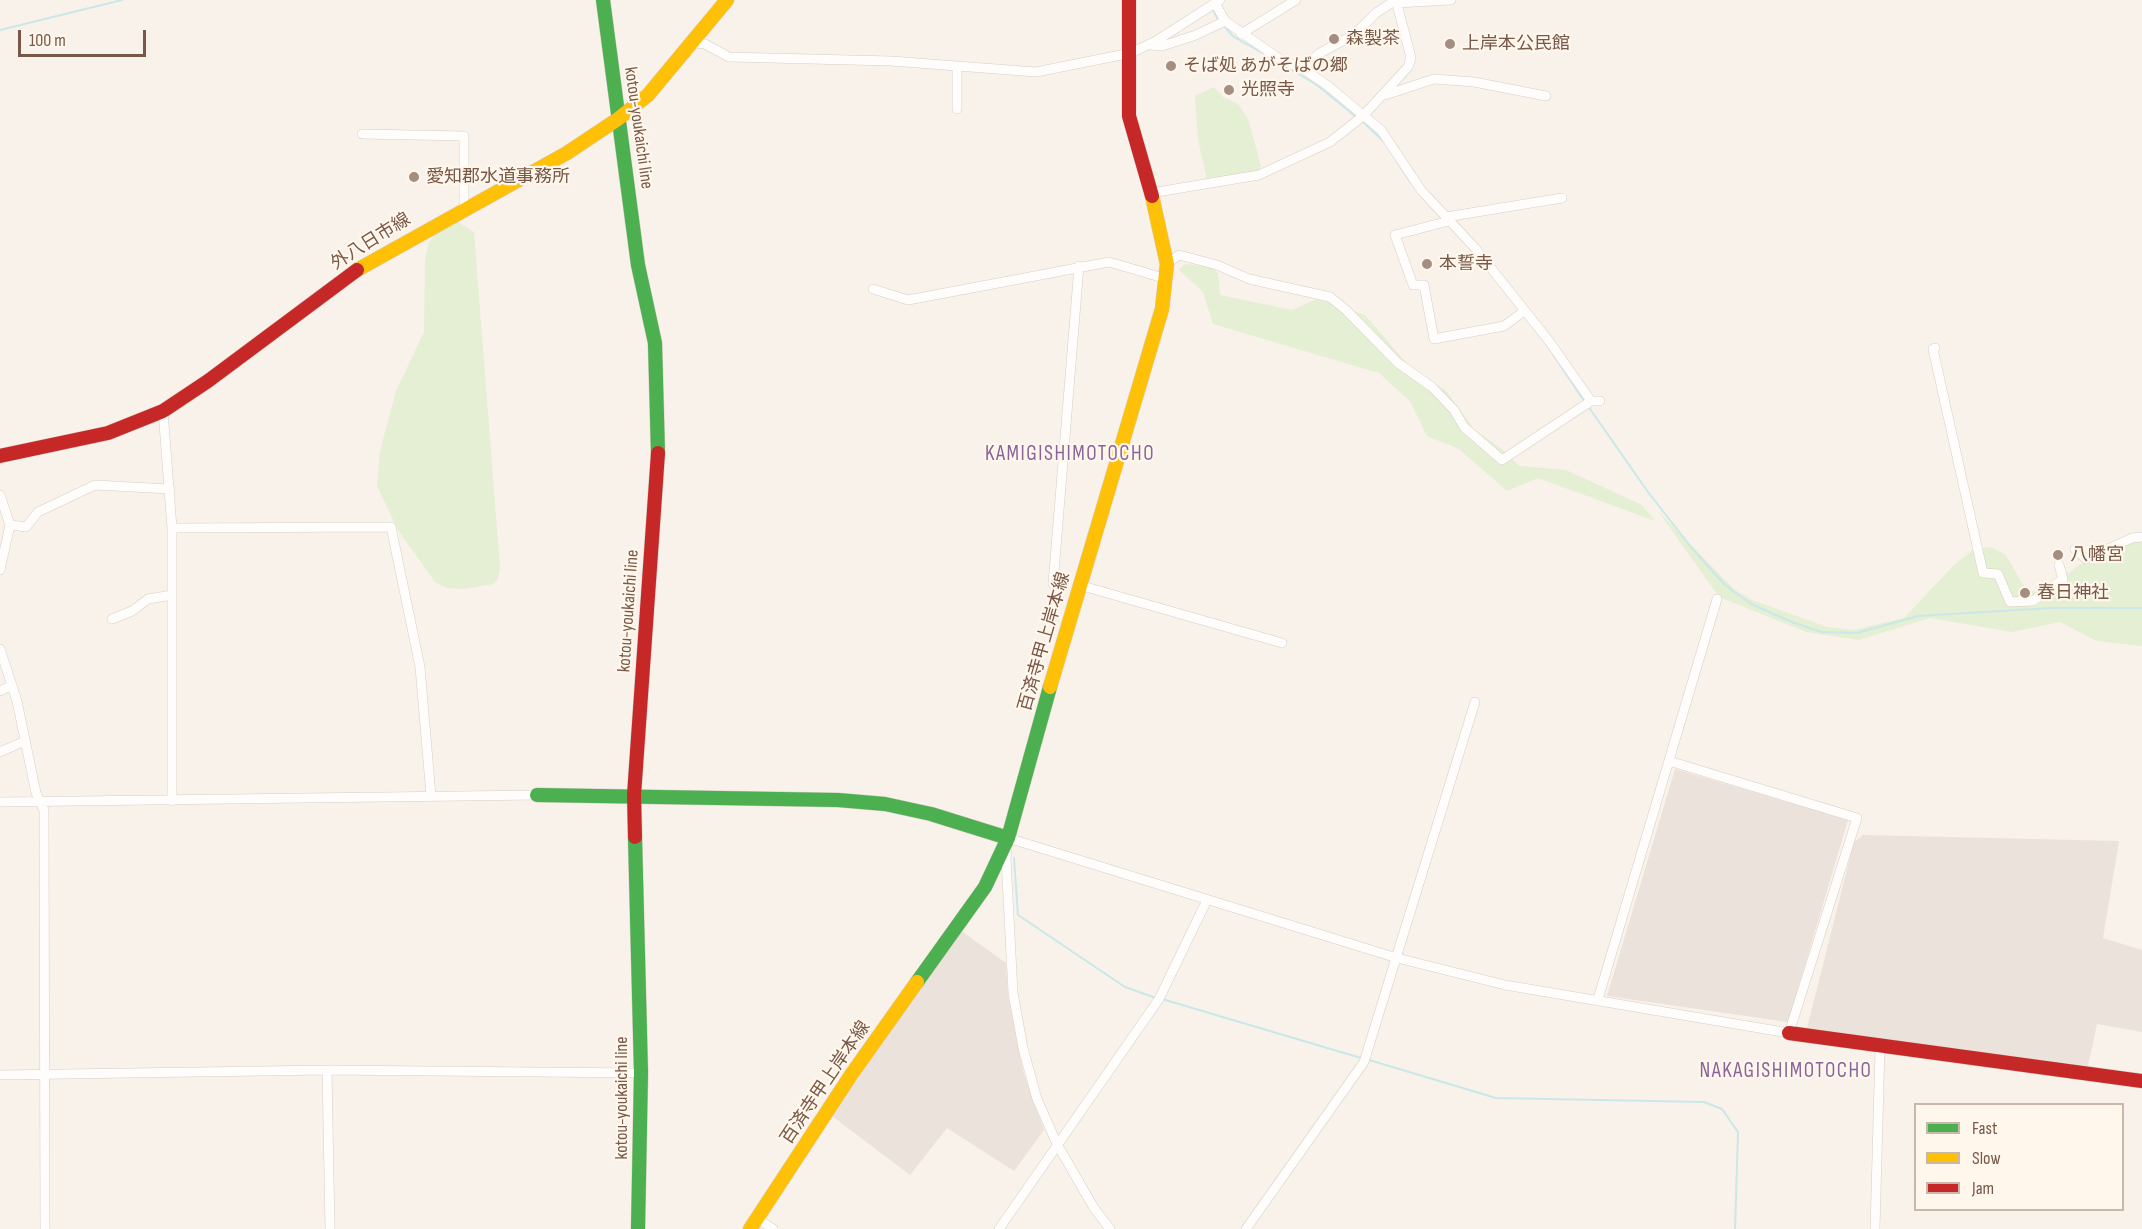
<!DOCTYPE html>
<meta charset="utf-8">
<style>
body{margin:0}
#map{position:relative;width:2142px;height:1229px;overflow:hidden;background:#f8f2ea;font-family:"Sofia Sans Condensed",sans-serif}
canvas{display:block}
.legend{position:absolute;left:1914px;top:1103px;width:210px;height:108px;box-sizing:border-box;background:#fff7eb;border:2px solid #c9b7aa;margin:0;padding:8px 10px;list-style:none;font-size:18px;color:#785848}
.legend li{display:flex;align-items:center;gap:12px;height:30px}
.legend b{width:30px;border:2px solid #c9b7aa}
.scale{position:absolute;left:18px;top:30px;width:128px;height:27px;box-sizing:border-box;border:3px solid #785848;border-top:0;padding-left:8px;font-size:18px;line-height:21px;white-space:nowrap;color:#785848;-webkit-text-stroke:4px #fff7eb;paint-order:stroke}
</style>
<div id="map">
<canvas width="2142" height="1229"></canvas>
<ul class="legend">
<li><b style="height:8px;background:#4caf50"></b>Fast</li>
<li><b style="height:8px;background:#ffc107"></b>Slow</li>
<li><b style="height:8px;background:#c62828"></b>Jam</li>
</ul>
<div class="scale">100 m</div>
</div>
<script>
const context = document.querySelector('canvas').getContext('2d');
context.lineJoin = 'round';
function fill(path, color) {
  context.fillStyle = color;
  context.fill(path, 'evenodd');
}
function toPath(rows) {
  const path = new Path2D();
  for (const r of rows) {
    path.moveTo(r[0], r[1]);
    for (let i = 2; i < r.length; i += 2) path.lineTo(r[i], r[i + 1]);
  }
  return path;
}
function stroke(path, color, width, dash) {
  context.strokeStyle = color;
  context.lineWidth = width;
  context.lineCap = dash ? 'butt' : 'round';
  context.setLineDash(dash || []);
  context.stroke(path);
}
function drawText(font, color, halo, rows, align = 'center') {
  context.font = font + ' "Sofia Sans Condensed","Noto Sans JP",sans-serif';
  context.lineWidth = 4.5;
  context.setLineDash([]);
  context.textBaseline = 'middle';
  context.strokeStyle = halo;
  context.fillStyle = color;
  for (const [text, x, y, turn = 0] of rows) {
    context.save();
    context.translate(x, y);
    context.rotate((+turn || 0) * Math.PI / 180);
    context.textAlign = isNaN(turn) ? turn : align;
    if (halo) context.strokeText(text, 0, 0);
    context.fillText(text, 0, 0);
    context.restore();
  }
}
const industrial = toPath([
 [1675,769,1848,820,1788,1022,1607,996],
 [1863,835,2119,841,2103,938,2142,950,2142,1032,2097,1024,2088,1066,1807,1028,1854,842],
 [960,930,1006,963,1008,996,1024,1074,1044,1130,1014,1171,947,1128,910,1175,832,1116]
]);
const green = toPath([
 [1214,87,1223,97,1238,104,1248,119,1261,166,1258,172,1207,180,1198,139,1195,96],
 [455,220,474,232,500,568,498,579,493,584,464,589,447,588,435,582,398,530,377,486,380,451,396,391,424,332,425,261,428,244,438,230],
 [1185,264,1211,267,1218,273,1220,295,1292,310,1317,299,1365,315,1410,367,1446,391,1474,429,1502,449,1519,466,1566,470,1642,505,1655,521,1538,478,1507,491,1459,449,1427,436,1410,401,1379,373,1213,324,1203,292,1179,270],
 [1658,511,1735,590,1752,600,1827,627,1854,630,1904,618,1954,565,1973,550,1990,547,2005,554,2025,588,2039,593,2062,574,2071,572,2077,566,2135,540,2142,541,2142,646,2097,641,2060,622,2012,632,1930,618,1859,640,1806,632,1719,597]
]);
const stream = toPath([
 [1212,8,1219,21],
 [1223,25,1234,37,1268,56],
 [0,30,122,0],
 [1285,66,1317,85,1356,117],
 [1361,120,1383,141],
 [1398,163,1411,183],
 [1551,351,1584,401],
 [1588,406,1648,492,1691,547,1725,585,1751,604,1794,623,1822,632,1857,633,1918,616,2051,608,2142,608],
 [1014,858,1018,915,1125,987,1156,998],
 [1162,999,1361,1058],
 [1369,1060,1496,1098,1704,1102,1722,1109,1738,1132,1735,1229]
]);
const street = toPath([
 [1215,3,1225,21,1281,60,1302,68,1328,86,1381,130,1421,190,1475,248,1549,341,1591,401,1600,401],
 [1397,3,1451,0],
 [1241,34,1296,0],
 [693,43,705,44,729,57,891,61,1036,72,1131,53,1156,41,1220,0],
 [1151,45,1162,46,1196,35,1225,21],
 [1302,68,1320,53,1355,34,1376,13,1396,0],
 [1385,95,1434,79,1474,82,1546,96],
 [957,109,957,66],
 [362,134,464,136,464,208],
 [1151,193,1259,175,1330,142,1363,116,1408,67,1411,58,1396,0],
 [1446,217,1562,198],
 [1449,221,1395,235,1413,285,1424,285,1434,339,1504,326,1523,312],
 [1167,264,1179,255,1217,265,1249,279,1330,297,1346,310,1398,363,1432,387,1454,410,1464,427,1502,460,1591,401],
 [873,289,908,300,1109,262,1167,279],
 [1935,348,1933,349,1983,573,1998,574,2010,602,2033,601,2063,579,2059,565],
 [163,411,172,528,172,801],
 [0,495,10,525,0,570],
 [10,525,26,527,38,512,95,485,170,489],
 [172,528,391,527,420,667,431,796],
 [2075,549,2086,559,2132,538,2142,537],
 [1053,584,1079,266],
 [1079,585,1282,643],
 [112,619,132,611,148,599,172,595],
 [0,649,17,701,36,793,44,810,45,1229],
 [0,691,12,685],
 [0,752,25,741],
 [0,802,537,795],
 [1598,999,1717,599],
 [327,1070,330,1229],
 [0,1075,327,1070,641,1073],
 [758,1219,773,1229],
 [999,1229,1159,999,1207,900],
 [1110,1229,1094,1208,1057,1144,1037,1099,1023,1048,1013,993,1006,859,1008,838,1397,958,1505,985,1789,1033,1857,818,1669,761],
 [1246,1229,1364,1062,1475,702],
 [1875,1229,1880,1048]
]);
const fast = toPath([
 [603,0,638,265,655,343,658,453],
 [537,795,838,800,885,804,931,814,1008,838],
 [635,837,641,1073,638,1229],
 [917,982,985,887,1008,838,1050,687]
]);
const slow = toPath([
 [357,270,567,153,618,119,648,95,727,0],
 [1050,687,1162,309,1167,264,1152,196],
 [750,1229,851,1075,917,982]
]);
const jam = toPath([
 [1129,0,1129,116,1152,196],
 [0,456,108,433,163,411,208,381,357,270],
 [635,837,634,795,658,453],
 [1789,1033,2142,1081]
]);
const markers = [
 [1334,39,6,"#a58e81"],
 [1450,44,6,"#a58e81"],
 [1171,66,6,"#a58e81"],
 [1229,90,6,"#a58e81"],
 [414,177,6,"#a58e81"],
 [1427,264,6,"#a58e81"],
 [2058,555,6,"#a58e81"],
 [2025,593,6,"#a58e81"]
];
const poiNames = [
 ["森製茶",1346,39],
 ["上岸本公民館",1462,44],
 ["そば処 あがそばの郷",1183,66],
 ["光照寺",1241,90],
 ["愛知郡水道事務所",426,177],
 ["本誓寺",1439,264],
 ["八幡宮",2070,555],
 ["春日神社",2037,593]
];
const streetNames = [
 ["kotou-youkaichi line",638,128,82],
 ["外八日市線",371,242,-32],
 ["kotou-youkaichi line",629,611,-86],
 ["百済寺甲上岸本線",1045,642,-74],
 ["百済寺甲上岸本線",826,1083,-56],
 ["kotou-youkaichi line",622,1098,-90]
];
const quarterNames = [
 ["KAMIGISHIMOTOCHO",1070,455],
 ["NAKAGISHIMOTOCHO",1786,1072]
];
fill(industrial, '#ebe2db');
fill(green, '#e4efd3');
stroke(stream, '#cae7e9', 2);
stroke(street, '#d6cec6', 10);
stroke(fast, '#d7cec6', 15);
stroke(slow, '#d7cec6', 15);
stroke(jam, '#d7cec6', 15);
stroke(street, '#fefdfc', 9);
stroke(fast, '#4caf50', 14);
stroke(slow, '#ffc107', 14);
stroke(jam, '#c62828', 14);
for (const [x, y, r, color] of markers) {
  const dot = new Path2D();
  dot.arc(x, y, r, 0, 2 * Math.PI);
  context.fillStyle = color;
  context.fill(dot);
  stroke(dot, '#fff7eb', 2);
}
drawText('18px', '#785848', '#fff7eb', poiNames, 'left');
drawText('18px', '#785848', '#fff7eb', streetNames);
context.letterSpacing = '1.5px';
drawText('21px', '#88639c', '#fff7eb', quarterNames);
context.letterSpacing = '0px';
</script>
